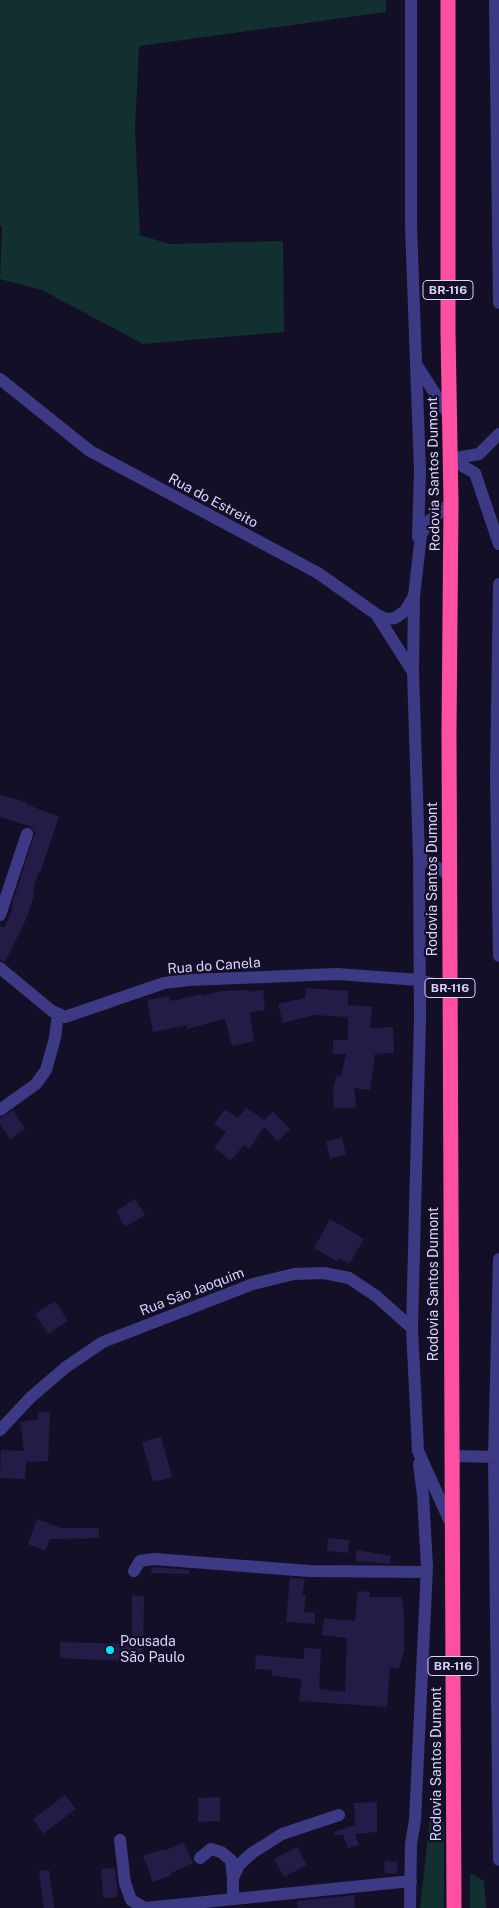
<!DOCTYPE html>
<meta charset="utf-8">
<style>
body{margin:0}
canvas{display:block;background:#130f26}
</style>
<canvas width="499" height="1908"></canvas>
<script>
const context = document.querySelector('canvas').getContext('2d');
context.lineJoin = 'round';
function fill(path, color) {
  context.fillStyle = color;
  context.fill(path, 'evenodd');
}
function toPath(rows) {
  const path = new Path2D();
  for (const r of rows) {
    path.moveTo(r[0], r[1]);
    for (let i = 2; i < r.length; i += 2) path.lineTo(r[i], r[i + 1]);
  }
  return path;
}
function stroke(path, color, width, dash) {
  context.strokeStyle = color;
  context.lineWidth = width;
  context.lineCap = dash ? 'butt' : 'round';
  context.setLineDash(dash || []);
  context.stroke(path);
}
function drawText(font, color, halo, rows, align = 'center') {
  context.font = font + ' "Public Sans",sans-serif';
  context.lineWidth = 4.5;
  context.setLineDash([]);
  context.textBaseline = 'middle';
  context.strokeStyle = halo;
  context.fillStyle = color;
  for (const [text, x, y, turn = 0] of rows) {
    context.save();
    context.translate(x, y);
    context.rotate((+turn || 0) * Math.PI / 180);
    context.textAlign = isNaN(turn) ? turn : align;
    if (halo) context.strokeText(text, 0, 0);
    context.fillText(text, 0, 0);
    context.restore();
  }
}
const green = toPath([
 [0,0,386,0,386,12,139,46,135,129,140,235,169,244,283,241,284,332,143,344,42,290,0,279,2,227,0,225],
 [431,1810,438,1810,444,1820,444,1908,420,1908],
 [470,1873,484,1881,486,1908,470,1908]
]);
const building = toPath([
 [0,795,26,802,26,804,59,817,40,873,38,872,33,892,35,893,26,919,5,962,0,960,0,926,4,928,13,908,11,907,35,833,30,826,0,817],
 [306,988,348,991,348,1005,372,1007,370,1028,393,1027,394,1053,375,1054,370,1090,354,1088,356,1107,334,1109,333,1089,336,1076,341,1077,346,1054,333,1054,333,1040,348,1040,348,1017,314,1015,283,1023,278,1004,305,998],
 [247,990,248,992,263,990,265,1010,250,1012,254,1041,232,1046,225,1019,187,1029,186,1025,153,1032,147,1000,169,996,171,1001,202,994,203,996,220,991],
 [246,1107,264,1120,273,1112,290,1129,278,1141,264,1127,249,1149,244,1145,230,1161,214,1147,226,1132,214,1124,225,1109,238,1118],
 [13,1110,25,1129,10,1139,0,1124,0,1118],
 [342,1138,346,1155,330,1158,326,1141],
 [135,1199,145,1215,125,1227,116,1211],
 [330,1219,364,1239,349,1264,340,1259,338,1262,314,1248],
 [55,1301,68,1321,48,1334,35,1314],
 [38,1412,50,1412,48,1461,26,1462,25,1479,0,1478,1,1450,24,1451,20,1422,38,1419],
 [161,1437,172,1477,153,1482,142,1442],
 [37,1519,61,1528,99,1528,99,1538,50,1539,45,1551,28,1544],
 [328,1538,349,1540,348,1553,327,1551],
 [357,1550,391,1556,390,1564,355,1561],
 [154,1567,189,1570,189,1574,151,1573,152,1568],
 [290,1578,305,1579,302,1595,306,1595,304,1612,315,1613,315,1624,286,1622],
 [358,1591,370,1592,370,1597,402,1597,404,1617,404,1650,399,1669,390,1667,387,1707,299,1701,302,1679,272,1676,272,1670,255,1669,256,1655,304,1659,304,1648,321,1649,319,1689,345,1692,347,1638,322,1635,324,1618,355,1621],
 [132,1595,144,1596,143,1662,60,1658,60,1642,132,1644],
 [65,1795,76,1809,43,1834,33,1819],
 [220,1797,220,1821,198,1822,198,1798],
 [377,1802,377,1832,355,1834,359,1845,348,1848,343,1835,335,1835,334,1832,355,1825,354,1803],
 [183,1842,193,1863,171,1873,172,1875,153,1882,143,1856,163,1849,164,1851],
 [297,1847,307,1865,284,1877,274,1859],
 [385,1861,398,1862,396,1874,384,1873],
 [115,1868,118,1897,103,1898,101,1869],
 [49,1870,54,1908,44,1908,39,1871],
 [354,1895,355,1908,298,1908,297,1901]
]);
const street = toPath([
 [411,0,411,226,420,471,418,537],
 [495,0,499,303],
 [416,364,450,417],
 [0,379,90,451,318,573,376,614,386,619,395,618,405,611,414,596],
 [450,459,475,473,499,544],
 [450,459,479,454,499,434],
 [451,503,428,522,421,535,414,596,413,672,419,857,420,1018,412,1328,418,1451,452,1526],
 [499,584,496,775,499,956],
 [376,614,413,672],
 [419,857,450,875],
 [0,915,27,834],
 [0,968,52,1011,65,1017,164,983,189,980,337,974,419,980,450,988],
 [0,1110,36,1084,46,1070,55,1038,58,1014],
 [499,1259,494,1457,499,1860],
 [0,1430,31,1397,66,1367,103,1342,253,1284,294,1274,324,1273,349,1278,376,1296,412,1328],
 [452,1456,499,1457],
 [134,1571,140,1561,154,1559,309,1571,426,1572],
 [120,1840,125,1883,131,1900,145,1908],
 [200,1858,211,1849,221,1852,231,1860,233,1878],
 [233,1899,233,1878,239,1865,252,1853,282,1834,339,1815],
 [146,1908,411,1881],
 [410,1908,411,1844,415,1820,427,1567,423,1495,419,1464]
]);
const highway = toPath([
 [448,0,448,332,451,503,449,733,454,1908]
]);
const markers = [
 [110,1650,5,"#00e5ff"]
];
const shields = [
 [448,290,50],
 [450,988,50],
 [453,1666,50]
];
const shieldNames = [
 ["BR-116",448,290],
 ["BR-116",450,988],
 ["BR-116",453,1666]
];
const streetNames = [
 ["Rodovia Santos Dumont",434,474,-91],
 ["Rua do Estreito",213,501,28],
 ["Rodovia Santos Dumont",433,879,-90],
 ["Rua do Canela",214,966,-4],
 ["Rodovia Santos Dumont",434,1284,-90],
 ["Rua São Jaoquim",192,1292,-21],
 ["Rodovia Santos Dumont",437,1764,-90]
];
const poiNames = [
 ["Pousada",120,1642],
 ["São Paulo",120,1658]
];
fill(green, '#12302f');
fill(building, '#241b47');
stroke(street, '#3d3a85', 12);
stroke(highway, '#ff4fa3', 15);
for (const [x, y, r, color] of markers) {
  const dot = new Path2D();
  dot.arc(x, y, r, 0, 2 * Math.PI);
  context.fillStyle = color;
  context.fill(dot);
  stroke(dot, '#130f26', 2);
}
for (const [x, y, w] of shields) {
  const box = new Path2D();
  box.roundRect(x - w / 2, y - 9.5, w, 19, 4);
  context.fillStyle = '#130f26';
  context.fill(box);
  stroke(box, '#d9d4ff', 1);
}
drawText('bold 12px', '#d9d4ff', null, shieldNames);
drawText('14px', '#d9d4ff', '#130f26', streetNames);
drawText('14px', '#d9d4ff', '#130f26', poiNames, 'left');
</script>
